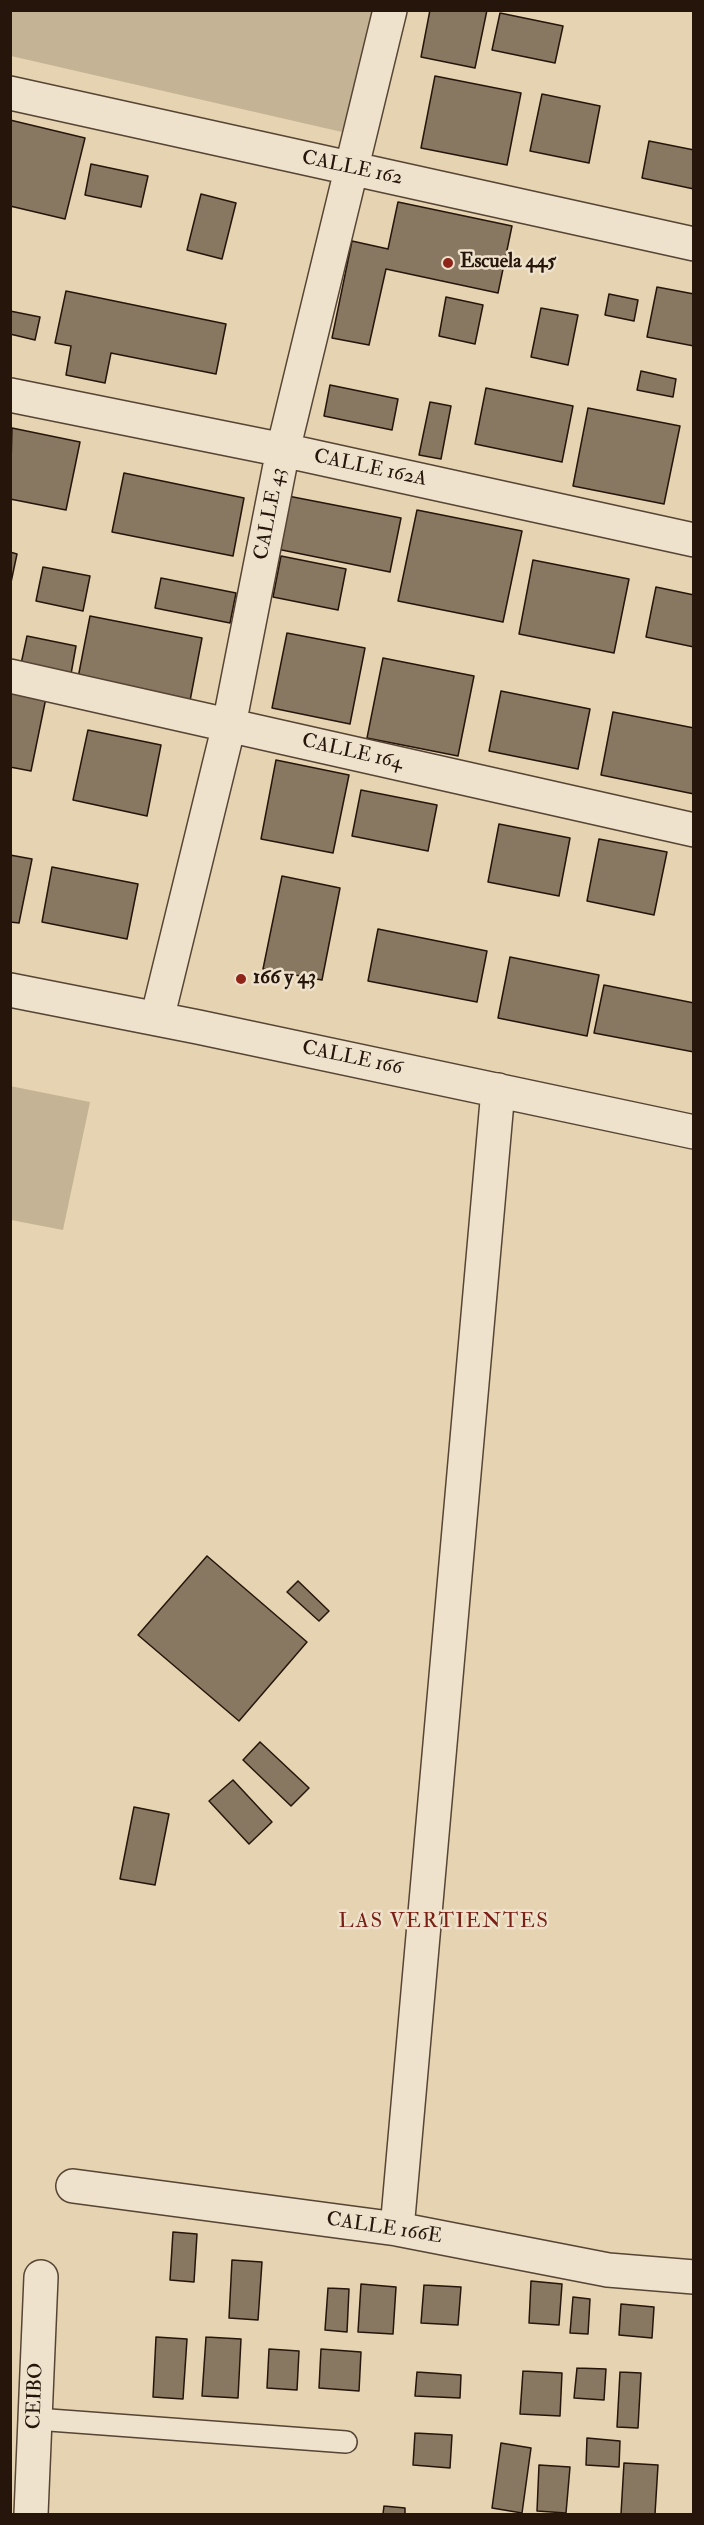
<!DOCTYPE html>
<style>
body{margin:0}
#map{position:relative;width:704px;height:2525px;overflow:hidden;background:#e5d3b1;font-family:"IM FELL Double Pica",serif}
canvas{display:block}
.frame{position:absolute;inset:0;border:12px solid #26150b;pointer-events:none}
</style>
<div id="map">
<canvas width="704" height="2525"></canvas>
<div class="frame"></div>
</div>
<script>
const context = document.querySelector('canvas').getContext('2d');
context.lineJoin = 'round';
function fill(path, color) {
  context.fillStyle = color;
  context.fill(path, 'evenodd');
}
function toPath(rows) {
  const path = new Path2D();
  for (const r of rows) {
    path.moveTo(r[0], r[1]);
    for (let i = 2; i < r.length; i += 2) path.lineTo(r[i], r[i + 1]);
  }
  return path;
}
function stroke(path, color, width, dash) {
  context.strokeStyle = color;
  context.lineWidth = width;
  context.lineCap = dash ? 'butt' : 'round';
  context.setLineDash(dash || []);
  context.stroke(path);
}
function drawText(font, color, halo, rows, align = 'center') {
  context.font = font + ' "IM FELL Double Pica",serif';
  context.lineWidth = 5;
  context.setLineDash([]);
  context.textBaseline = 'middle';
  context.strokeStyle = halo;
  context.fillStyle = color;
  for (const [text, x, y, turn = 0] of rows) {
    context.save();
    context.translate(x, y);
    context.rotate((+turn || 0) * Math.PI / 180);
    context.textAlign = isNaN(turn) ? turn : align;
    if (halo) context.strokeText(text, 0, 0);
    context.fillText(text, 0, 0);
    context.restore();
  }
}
const green = toPath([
 [11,11,374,11,342,132,11,56],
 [10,1086,90,1102,63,1230,11,1220]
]);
const building = toPath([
 [430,10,487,10,475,68,421,57,430,10],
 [500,13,563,26,555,63,492,50,500,13],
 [435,76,521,93,507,165,421,148,435,76],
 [542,94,600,106,589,163,530,151,542,94],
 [10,120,85,138,65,219,10,206,10,120],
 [649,141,694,150,694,189,642,178,649,141],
 [91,164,148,176,141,207,85,195,91,164],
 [201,194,236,203,222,259,187,250,201,194],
 [398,202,512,226,498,293,386,269,369,345,332,338,352,241,388,249,398,202],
 [657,287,694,294,694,346,647,337,657,287],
 [66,291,226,324,216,374,111,353,105,383,66,375,71,346,55,343,66,291],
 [609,294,638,300,634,321,605,315,609,294],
 [446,297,483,305,475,344,439,336,446,297],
 [541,308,578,315,568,365,531,357,541,308],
 [10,311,40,317,35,340,10,334,10,311],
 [641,371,676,379,673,397,637,390,641,371],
 [330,385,398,399,392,430,324,416,330,385],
 [486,388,573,406,562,462,475,444,486,388],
 [430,402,451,406,441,459,419,455,430,402],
 [588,408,680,426,664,504,573,486,588,408],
 [12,428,80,442,66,510,10,499,12,428],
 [124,473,244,498,233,556,112,532,124,473],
 [288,496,401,518,390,572,277,549,288,496],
 [417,510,522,531,503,622,398,601,417,510],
 [10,552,17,554,10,587,10,552],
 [281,556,346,569,338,610,273,597,281,556],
 [533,560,629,579,614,653,519,634,533,560],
 [43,567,90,576,83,611,36,601,43,567],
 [161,578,236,593,230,623,155,608,161,578],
 [656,587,694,595,694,647,646,637,656,587],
 [90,616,202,638,189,706,77,683,90,616],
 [287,633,365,648,350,724,272,708,287,633],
 [27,636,76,646,71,674,21,664,27,636],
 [383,658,474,676,458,756,367,738,383,658],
 [10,680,48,688,31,771,10,767,10,680],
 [501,691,590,709,578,769,489,751,501,691],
 [613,712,694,728,694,794,601,775,613,712],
 [88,730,161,745,147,816,73,800,88,730],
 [276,760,349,775,333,853,261,839,276,760],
 [361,790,437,805,428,851,352,836,361,790],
 [499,824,570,838,559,896,488,882,499,824],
 [599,839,667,852,654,915,587,901,599,839],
 [10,855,32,859,19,923,10,922,10,855],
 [52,867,138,884,127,939,42,922,52,867],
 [282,876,340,888,322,980,263,969,282,876],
 [378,929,487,951,477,1002,368,981,378,929],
 [510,957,599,975,587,1036,498,1018,510,957],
 [604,985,694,1003,694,1052,594,1033,604,985],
 [207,1556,307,1642,239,1721,138,1635,207,1556],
 [298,1581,329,1611,319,1621,287,1592,298,1581],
 [260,1742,309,1788,291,1806,243,1760,260,1742],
 [233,1780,272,1822,249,1844,209,1801,233,1780],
 [134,1807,169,1814,155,1885,120,1879,134,1807],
 [173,2232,197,2234,194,2282,170,2280,173,2232],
 [232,2260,262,2262,258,2320,229,2318,232,2260],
 [531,2281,562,2284,559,2325,529,2323,531,2281],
 [361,2284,396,2287,393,2334,358,2332,361,2284],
 [424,2285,461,2287,458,2325,421,2323,424,2285],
 [328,2288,349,2289,347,2332,325,2330,328,2288],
 [573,2297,590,2299,588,2334,570,2333,573,2297],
 [621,2304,654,2307,652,2338,619,2335,621,2304],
 [156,2337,187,2339,183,2399,153,2397,156,2337],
 [206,2337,241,2339,238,2398,202,2396,206,2337],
 [269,2349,299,2351,297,2390,267,2388,269,2349],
 [321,2349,361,2352,359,2391,319,2388,321,2349],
 [577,2368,606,2369,604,2400,574,2398,577,2368],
 [523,2371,562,2373,560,2416,520,2414,523,2371],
 [417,2372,461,2375,460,2398,415,2396,417,2372],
 [620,2372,641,2373,638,2428,617,2427,620,2372],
 [415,2433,452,2435,450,2468,413,2465,415,2433],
 [587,2438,620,2441,619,2467,586,2465,587,2438],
 [501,2443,531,2448,522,2513,492,2508,501,2443],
 [624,2463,658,2465,655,2514,621,2514,624,2463],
 [539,2465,570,2467,566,2513,537,2511,539,2465],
 [384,2506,405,2508,405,2514,383,2514,384,2506]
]);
const lane = toPath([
 [36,2419,346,2442]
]);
const street = toPath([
 [10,93,694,244],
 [10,395,283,450,694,540],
 [10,676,694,830],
 [10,990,198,1027,694,1132],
 [157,1019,229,725,283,450,390,10],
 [73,2186,397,2229,608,2270,694,2277],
 [397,2229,498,1090],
 [31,2514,41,2277]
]);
const markers = [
 [448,263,6,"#8f2418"],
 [241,979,6,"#8f2418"]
];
const streetNames = [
 ["CALLE 162",352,169,12],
 ["CALLE 162A",370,469,12],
 ["CALLE 43",271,514,-79],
 ["CALLE 164",352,753,13],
 ["CALLE 166",352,1059,12],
 ["CALLE 166E",384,2229,9],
 ["CEIBO",36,2396,-88]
];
const poiNames = [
 ["Escuela 445",460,263],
 ["166 y 43",253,979]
];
const neighbourhoodNames = [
 ["LAS VERTIENTES",444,1922]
];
fill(green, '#c5b395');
fill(building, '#897861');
stroke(building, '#26150b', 1.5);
stroke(lane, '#564434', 24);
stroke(street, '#564434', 36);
stroke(lane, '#eee2cc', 21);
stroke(street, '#eee2cc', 33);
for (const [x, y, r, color] of markers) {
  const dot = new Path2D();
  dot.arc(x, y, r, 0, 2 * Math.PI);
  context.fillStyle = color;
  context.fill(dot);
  stroke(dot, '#eee2cc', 2);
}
drawText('20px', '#26150b', '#eee2cc', streetNames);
drawText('bold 20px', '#26150b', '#eee2cc', poiNames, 'left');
context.letterSpacing = '1.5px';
drawText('21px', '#7a1f14', '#eee2cc', neighbourhoodNames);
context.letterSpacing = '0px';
</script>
